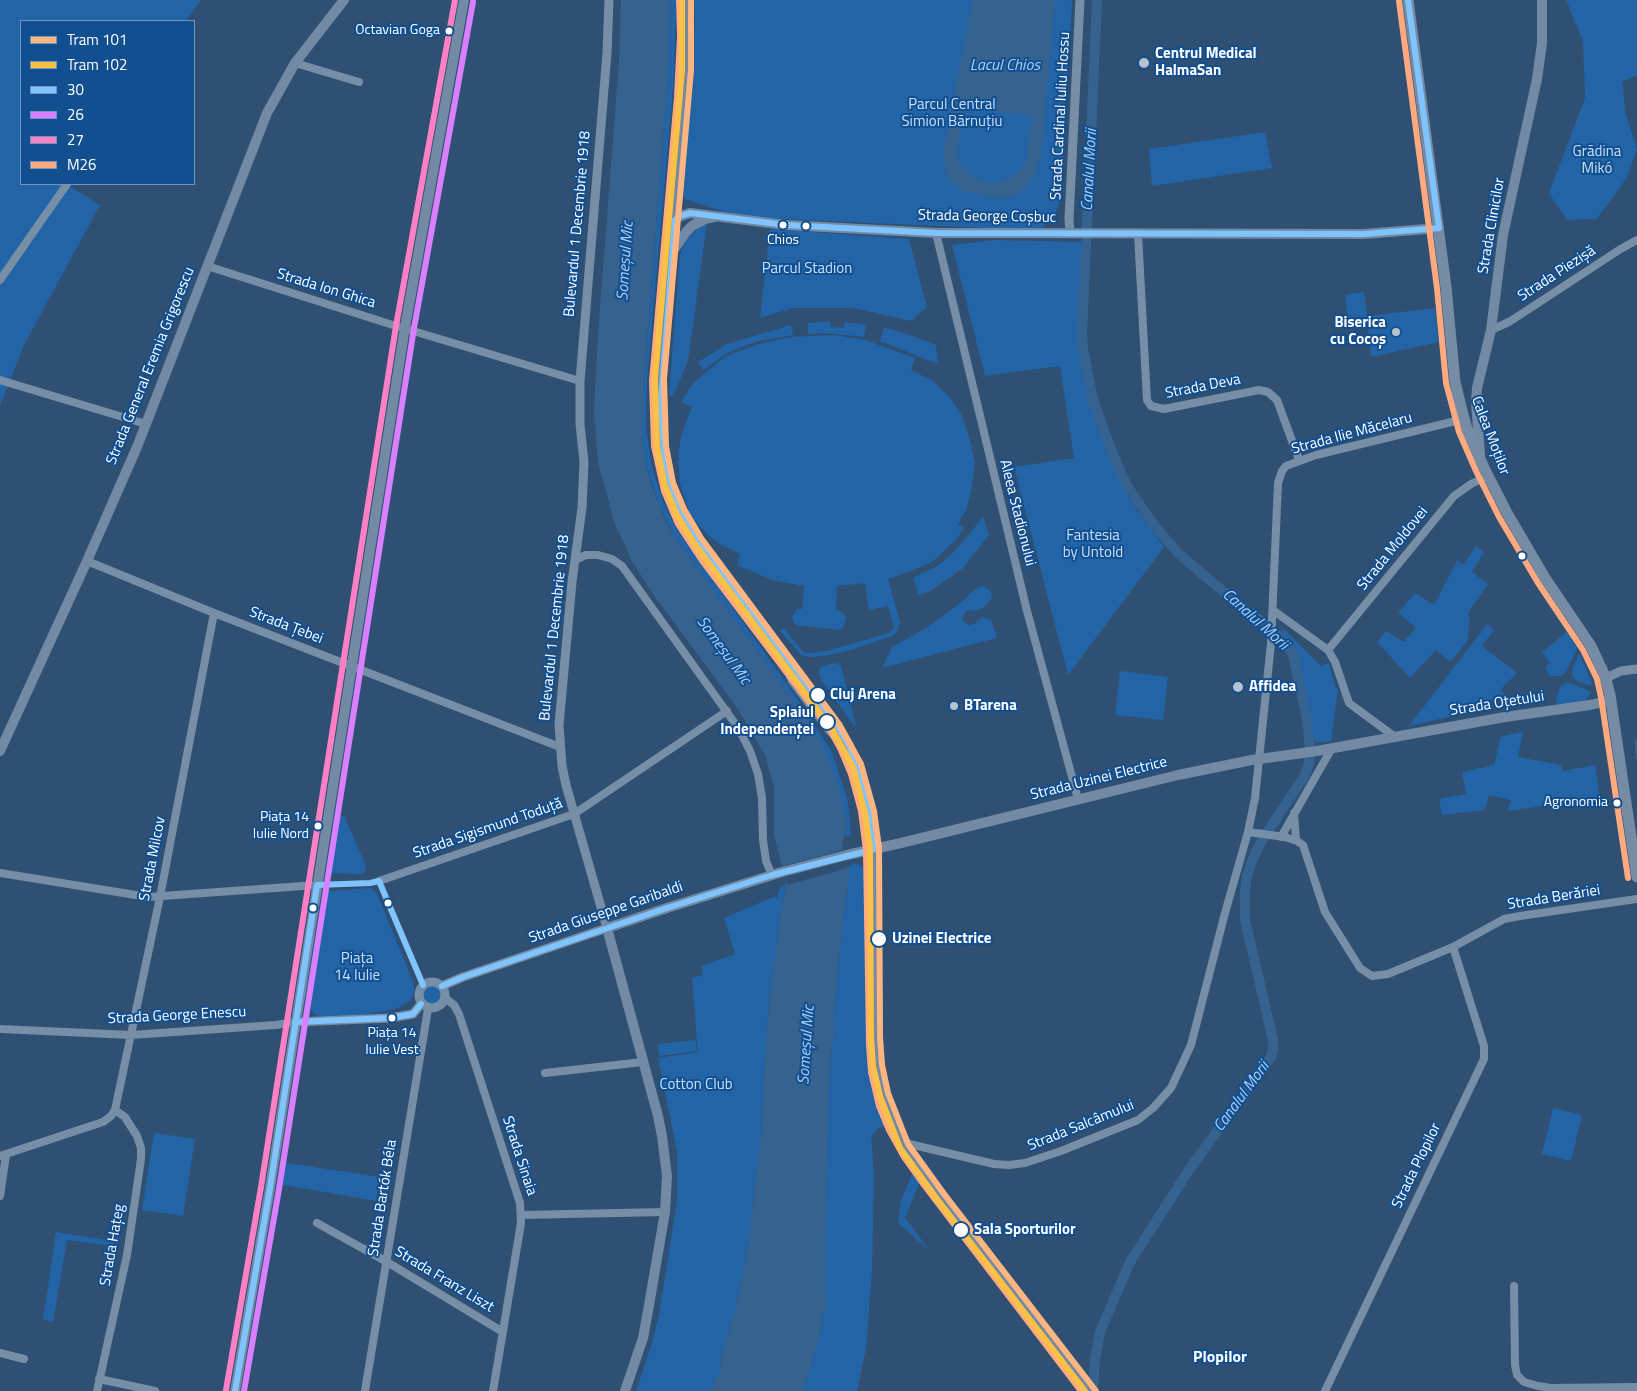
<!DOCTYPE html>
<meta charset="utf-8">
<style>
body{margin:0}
#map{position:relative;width:1637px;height:1391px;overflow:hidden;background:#2f5073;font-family:"Titillium Web",sans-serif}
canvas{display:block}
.legend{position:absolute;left:20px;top:20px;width:175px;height:165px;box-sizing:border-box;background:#124f90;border:1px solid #7195bc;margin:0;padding:6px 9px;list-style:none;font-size:15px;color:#fff}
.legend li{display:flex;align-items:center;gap:10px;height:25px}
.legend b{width:25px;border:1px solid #7195bc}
</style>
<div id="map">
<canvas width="1637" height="1391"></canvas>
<ul class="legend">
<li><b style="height:6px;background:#ffb580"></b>Tram 101</li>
<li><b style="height:6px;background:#fbc046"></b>Tram 102</li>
<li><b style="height:6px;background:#80c4ff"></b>30</li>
<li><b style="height:6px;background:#d880ff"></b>26</li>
<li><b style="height:6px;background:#ff80c5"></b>27</li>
<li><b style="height:6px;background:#ffa980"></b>M26</li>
</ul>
</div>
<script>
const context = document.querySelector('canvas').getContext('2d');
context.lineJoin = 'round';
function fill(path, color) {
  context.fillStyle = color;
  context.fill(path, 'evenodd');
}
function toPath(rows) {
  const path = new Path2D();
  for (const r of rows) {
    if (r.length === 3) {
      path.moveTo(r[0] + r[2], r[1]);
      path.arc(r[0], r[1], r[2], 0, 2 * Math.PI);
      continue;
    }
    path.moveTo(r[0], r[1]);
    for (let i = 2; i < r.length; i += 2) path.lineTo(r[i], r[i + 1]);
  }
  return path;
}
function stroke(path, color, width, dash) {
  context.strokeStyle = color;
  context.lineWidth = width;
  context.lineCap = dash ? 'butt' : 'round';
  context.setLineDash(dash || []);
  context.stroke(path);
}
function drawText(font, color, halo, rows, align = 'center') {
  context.font = font + ' "Titillium Web",sans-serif';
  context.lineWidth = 4;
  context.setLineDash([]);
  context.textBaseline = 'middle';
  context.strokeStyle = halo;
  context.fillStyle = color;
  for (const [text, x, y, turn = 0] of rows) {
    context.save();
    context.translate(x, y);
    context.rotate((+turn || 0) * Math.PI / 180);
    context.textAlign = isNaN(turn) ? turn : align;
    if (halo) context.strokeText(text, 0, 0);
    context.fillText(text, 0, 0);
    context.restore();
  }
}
const green = toPath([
 [0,0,201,0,186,21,21,21,21,184,70,184,69,186,100,205,24,345,0,406],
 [670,0,676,0,674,78,647,380,646,428,652,468,664,503,676,528,799,701,832,752,848,802,851,836,844,835,847,822,792,699,673,535,658,503,645,461,642,437,643,390,668,76],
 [694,0,1072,0,1061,197,1058,208,1053,217,1041,228,1032,230,758,218,734,215,685,199,683,195,683,180,692,68,695,24],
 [1566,0,1637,0,1637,75,1622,82,1626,115,1637,149,1627,177,1612,199,1596,219,1567,220,1549,193,1585,98,1583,41],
 [1265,132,1272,168,1152,186,1149,149],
 [707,222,688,361,673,396,671,396,669,395,680,255,683,246,688,238,700,226],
 [770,229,909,239,927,307,911,321,853,308,793,308,760,318],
 [993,240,1082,242,1078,332,1088,395,1098,427,1118,475,1130,500,1164,547,1068,675,1014,467,1074,458,1060,366,985,376,952,245],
 [1364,292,1367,316,1435,308,1439,342,1371,357,1367,317,1348,319,1345,295],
 [830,321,831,327,844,328,845,322,866,325,864,337,826,333,808,334,808,323],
 [791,325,793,335,759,341,744,346,725,354,704,370,698,362,727,344],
 [884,327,910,335,936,345,938,364,880,341],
 [834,335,865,340,915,358,911,370,933,381,950,397,962,416,971,443,975,464,971,491,967,508,958,524,964,528,955,541,933,561,919,568,888,579,900,622,898,630,892,636,854,649,830,655,810,657,801,655,780,631,784,628,803,652,811,653,830,650,889,633,894,628,888,606,869,610,865,583,837,586,836,610,841,611,846,616,846,620,843,628,839,630,795,625,792,618,793,615,797,609,802,609,804,586,772,580,737,565,740,554,718,543,708,535,693,519,689,511,680,484,678,454,682,433,692,407,681,402,693,383,726,356,759,344,776,340,792,337],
 [983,516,989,535,963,568,929,592,919,595,913,578,937,566,950,556,971,532],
 [1476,546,1484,552,1472,572,1488,584,1467,614,1470,618,1467,642,1450,662,1436,650,1410,678,1377,642,1386,631,1404,642,1416,627,1398,613,1415,593,1434,605,1457,561,1464,564],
 [982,586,990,590,992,598,986,606,976,611,967,610,963,616,963,621,968,625,974,624,982,617,991,620,997,638,882,668,892,647,928,627,962,602,976,588],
 [1487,624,1494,630,1482,646,1517,673,1501,689,1505,696,1501,700,1495,695,1483,709,1409,726],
 [1283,628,1321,666,1329,663,1336,689,1338,689,1331,741,1316,743,1316,740,1312,741,1310,718,1296,656,1291,645,1281,636],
 [1567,632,1577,648,1566,672,1561,676,1550,676,1545,667,1550,663,1542,652],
 [1579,653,1586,668,1593,686,1579,682,1574,678,1572,674,1572,670],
 [835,663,841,666,856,726,854,726,820,678,819,669,825,665],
 [1120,671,1168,677,1163,720,1115,715],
 [1568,682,1591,692,1585,701,1580,703,1557,706,1556,700,1560,687],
 [1523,732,1518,757,1561,765,1562,771,1595,765,1600,798,1507,811,1511,800,1489,795,1485,810,1442,815,1439,799,1466,794,1462,772,1494,765,1501,736],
 [339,816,343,816,345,818,366,866,365,872,362,874,330,873,328,871,336,820],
 [851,863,860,865,864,869,867,882,868,1060,876,1098,887,1126,878,1128,871,1136,874,1176,872,1271,866,1348,857,1391,803,1391,818,1343,823,1314,825,1314,825,1241,829,1086,832,1040,834,1040,835,1027,833,1027,841,935,849,875,847,867,852,866],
 [787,883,783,899,769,1000,761,1134,749,1242,737,1304,722,1354,720,1372,711,1391,636,1391,651,1346,659,1315,677,1201,677,1151,658,1058,698,1052,692,978,703,975,701,966,735,954,724,918,773,897,777,898,780,887],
 [371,888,377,894,414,984,414,993,410,1001,396,1009,356,1016,333,1018,316,1015,310,1009,305,996,323,894,328,891],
 [432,995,11],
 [696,1040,697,1051,659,1056,658,1044],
 [1553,1108,1582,1115,1571,1161,1542,1154],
 [154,1133,195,1139,183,1216,142,1210],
 [281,1162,380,1177,376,1201,278,1184],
 [913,1172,920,1181,905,1218,931,1252,898,1223,901,1201],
 [56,1232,114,1241,118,1247,67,1240,53,1322,43,1320]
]);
const water = toPath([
 [621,0,670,0,668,76,643,390,642,437,645,461,651,484,664,518,673,535,812,726,821,742,836,778,847,822,842,846,849,875,841,935,833,1026,835,1027,834,1040,832,1040,829,1086,825,1241,825,1300,827,1301,825,1314,823,1314,818,1343,803,1391,711,1391,720,1372,722,1354,737,1304,749,1242,761,1134,769,1000,783,899,787,883,774,836,774,787,765,755,738,709,653,594,632,561,614,521,598,462,594,412,598,334,619,62],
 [973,0,1055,0,1041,154,1035,173,1028,185,1020,193,1013,196,999,198,965,192,952,182,948,177,945,169,944,149],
 [964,108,1032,115,1026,164,1018,173,1004,181,994,183,983,182,965,170,960,164,957,152]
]);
const pier = toPath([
 [843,850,847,868,788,885,783,866]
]);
const stream = toPath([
 [1636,740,1637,758]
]);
const canal = toPath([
 [1093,1391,1095,1360,1100,1332,1130,1262,1189,1170,1271,1057,1273,1049,1273,1040,1245,920,1245,891,1247,876,1252,861,1262,840,1305,775,1309,763,1310,748,1307,720,1293,655,1287,644,1266,624,1244,609,1180,555,1157,529,1127,486,1112,452,1093,400,1083,348,1082,334,1097,0]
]);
const minor = toPath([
 [295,63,359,82],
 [936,233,1027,611,1078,799],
 [1138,234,1147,400,1151,406,1164,409,1259,390,1268,392,1277,400,1299,460],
 [207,266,393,325,580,381],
 [0,280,67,184],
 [1491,330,1509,322,1529,309,1619,250,1637,240],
 [0,380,146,424],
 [575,560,586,555,598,555,612,559,622,566,739,729,750,751,758,774,762,798,763,840,766,861,772,875],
 [87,561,214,613,560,747],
 [1274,611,1328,650,1335,662,1349,703,1395,737],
 [1328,650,1454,496,1471,484,1488,476],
 [1294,813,1296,840],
 [1248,832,1285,837,1297,841,1303,845,1325,912,1360,968,1372,976,1388,974,1453,947,1504,919,1520,916,1637,899],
 [1281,837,1332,748],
 [0,873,148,897,317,885],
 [379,881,574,814,727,711],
 [445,998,454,1005,459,1014,520,1203,521,1223,493,1391],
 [0,1029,131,1035,276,1025,295,1022],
 [545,1073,643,1062],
 [905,1143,994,1164,1009,1165,1025,1163,1061,1151,1138,1120,1153,1108,1171,1088,1191,1045,1225,913,1248,832,1255,798,1271,643,1278,483,1282,471,1286,466,1316,455,1464,419],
 [0,1156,103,1122,111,1116,115,1110,160,897,214,613],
 [0,1196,6,1155],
 [521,1215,665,1212],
 [317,1223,387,1262,503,1332],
 [1514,1286,1515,1365,1517,1375,1524,1382,1538,1386,1551,1388,1637,1387],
 [0,1353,24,1359],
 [99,1379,155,1391],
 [97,1391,127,1255,141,1159,141,1148,137,1136,125,1117,115,1110],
 [365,1391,428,1009],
 [1325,1391,1484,1059,1484,1046,1453,947]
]);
const tertiary = toPath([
 [1070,233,1069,219,1080,0],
 [1606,678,1621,671,1637,669],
 [432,995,13],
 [442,986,463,977,607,928,566,785,562,766,559,725,572,582,582,508,584,462,580,424,580,381,607,53,609,0],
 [295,1022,390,1018,413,1014,421,1004]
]);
const secondary = toPath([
 [688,0,689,37,686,98,661,382,663,445,672,488,686,520,710,557,837,725,849,746,859,771,870,809,875,849,878,1044,880,1071,887,1103,897,1127,911,1152,931,1180,1092,1391],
 [675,220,678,217,690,213,786,225,936,233,993,233,1364,234,1439,228],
 [673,251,686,232,692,226,705,219,714,217],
 [1480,455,1476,402,1477,388,1491,330,1503,235,1537,79,1542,43,1542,0],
 [785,662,793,681,830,730,842,741],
 [0,751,87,561,137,447,267,113,295,63,344,0],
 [235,1391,270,1188,405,327,464,0],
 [625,1391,643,1338,648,1311,665,1212,667,1176,662,1136,658,1116,607,928,667,908,782,872,847,855,901,843,1178,775,1252,760,1317,751,1505,717,1590,705,1611,700]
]);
const primary = toPath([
 [1408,0,1446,287,1455,382,1462,411,1467,429,1484,468,1507,513,1545,578,1591,646,1605,676,1610,695,1637,877]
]);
const bus1 = toPath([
 [1408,0,1439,228],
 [875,849,868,801,859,771,849,746,837,725,700,542,681,510,672,488,664,458,661,400,675,220,678,217,690,213,786,225,936,233,1364,234,1439,228],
 [442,986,463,977,667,908,772,875,875,849],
 [295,1022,390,1018,413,1014,421,1004],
 [235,1391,270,1188,317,885,370,883,379,881,423,985]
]);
const bus2 = toPath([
 [244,1391,279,1189,414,328,473,2]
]);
const bus3 = toPath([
 [226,1390,261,1187,396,326,455,0]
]);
const bus4 = toPath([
 [679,0,680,37,677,97,652,381,654,446,664,491,678,524,703,562,830,730,841,750,851,774,861,811,866,850,869,1044,871,1072,879,1106,889,1130,904,1157,924,1185,1081,1391],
 [1399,1,1437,288,1446,383,1454,413,1459,432,1476,471,1499,517,1538,583,1583,650,1597,679,1601,697,1628,878]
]);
const tram1 = toPath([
 [691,0,691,70,664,379,666,446,673,483,684,509,701,538,839,724,861,764,874,811,879,848,880,1037,882,1065,888,1093,908,1144,944,1194,1096,1391]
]);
const tram2 = toPath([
 [682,0,682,70,655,378,657,447,665,486,676,513,694,543,832,729,853,767,865,813,870,849,871,1037,873,1066,880,1096,900,1148,937,1199,1085,1391]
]);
const markers = [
 [449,31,4.5,"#fff"],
 [1144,63,6,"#b6c2ce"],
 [783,225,4.5,"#fff"],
 [806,226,4.5,"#fff"],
 [1396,332,5,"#b6c2ce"],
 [1522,556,4.5,"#fff"],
 [1238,687,6,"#b6c2ce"],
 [818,695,8,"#fff"],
 [954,706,5,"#b6c2ce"],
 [827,722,8,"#fff"],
 [1617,803,4.5,"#fff"],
 [318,826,4.5,"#fff"],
 [388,903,4.5,"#fff"],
 [313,908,4.5,"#fff"],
 [879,939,8,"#fff"],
 [392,1018,4.5,"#fff"],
 [961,1230,8,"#fff"]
];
const busNames = [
 ["Octavian Goga",440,31],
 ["Chios",783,241,"center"],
 ["Agronomia",1608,803],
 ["Piața 14",309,818],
 ["Iulie Nord",309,835],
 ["Piața 14",392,1034,"center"],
 ["Iulie Vest",392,1051,"center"]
];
const poiNames = [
 ["Centrul Medical",1155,54],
 ["HalmaSan",1155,71],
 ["Biserica",1386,323,"right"],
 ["cu Cocoș",1386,340,"right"],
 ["Affidea",1249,687],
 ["BTarena",964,706]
];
const parkNames = [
 ["Parcul Central",952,105],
 ["Simion Bărnuțiu",952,122],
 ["Grădina",1597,152],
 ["Mikó",1597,169],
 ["Parcul Stadion",807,269],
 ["Fantesia",1093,536],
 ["by Untold",1093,553],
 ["Piața",357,959],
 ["14 Iulie",357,976],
 ["Cotton Club",696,1085]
];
const streetNames = [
 ["Strada Cardinal Iuliu Hossu",1061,116,-87],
 ["Strada George Coșbuc",987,217,1],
 ["Bulevardul 1 Decembrie 1918",578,224,-85],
 ["Strada Clinicilor",1492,226,-80],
 ["Strada Piezișă",1557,274,-33],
 ["Strada Ion Ghica",326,289,17],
 ["Strada General Eremia Grigorescu",151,366,-68],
 ["Strada Deva",1203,387,-11],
 ["Strada Ilie Măcelaru",1352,434,-15],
 ["Calea Moților",1490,436,69],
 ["Aleea Stadionului",1017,513,76],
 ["Strada Moldovei",1393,549,-51],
 ["Strada Țebei",286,626,21],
 ["Bulevardul 1 Decembrie 1918",555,628,-84],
 ["Strada Oțetului",1497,704,-9],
 ["Strada Uzinei Electrice",1099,779,-14],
 ["Strada Sigismund Toduță",488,829,-19],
 ["Strada Milcov",153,859,-79],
 ["Strada Berăriei",1554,898,-9],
 ["Strada Giuseppe Garibaldi",606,913,-19],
 ["Strada George Enescu",177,1016,-3],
 ["Strada Salcâmului",1081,1126,-22],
 ["Strada Sinaia",519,1156,72],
 ["Strada Plopilor",1417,1166,-64],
 ["Strada Bartók Béla",383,1198,-81],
 ["Strada Hațeg",113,1245,-80],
 ["Strada Franz Liszt",444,1280,31]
];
const stopNames = [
 ["Cluj Arena",830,695],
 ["Splaiul",814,713,"right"],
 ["Independenței",814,730,"right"],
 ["Uzinei Electrice",892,939],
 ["Sala Sporturilor",974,1230]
];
const waterNames = [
 ["Lacul Chios",1005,66],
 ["Canalul Morii",1090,170,-87],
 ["Someșul Mic",626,261,-86],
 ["Canalul Morii",1255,620,42],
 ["Someșul Mic",723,651,54],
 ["Someșul Mic",807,1045,-86],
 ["Canalul Morii",1242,1097,-54]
];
const neighbourhoodNames = [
 ["Plopilor",1220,1358]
];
fill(green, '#2264a6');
fill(water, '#366290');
fill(pier, '#2f5073');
stroke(stream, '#366290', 2.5);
stroke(canal, '#366290', 10);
stroke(minor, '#768ea6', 8);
stroke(tertiary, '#768ea6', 9);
stroke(secondary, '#728aa3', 10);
stroke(primary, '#768ca5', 11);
stroke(bus1, '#80c4ff', 6);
stroke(bus2, '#d880ff', 6);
stroke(bus3, '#ff80c5', 6);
stroke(bus4, '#ffa980', 6);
stroke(tram1, '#ffb580', 6);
stroke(tram2, '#fbc046', 6);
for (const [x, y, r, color] of markers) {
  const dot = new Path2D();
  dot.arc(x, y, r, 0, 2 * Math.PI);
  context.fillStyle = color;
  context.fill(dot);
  stroke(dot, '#124f90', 2);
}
drawText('14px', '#fff', '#124f90', busNames, 'right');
drawText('bold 15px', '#fff', '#124f90', poiNames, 'left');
drawText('15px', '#c4e1fd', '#124f90', parkNames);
drawText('15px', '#fff', '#124f90', streetNames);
drawText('bold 15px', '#fff', '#124f90', stopNames, 'left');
drawText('italic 16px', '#a9d1f9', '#124f90', waterNames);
drawText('bold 16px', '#fff', '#124f90', neighbourhoodNames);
</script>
